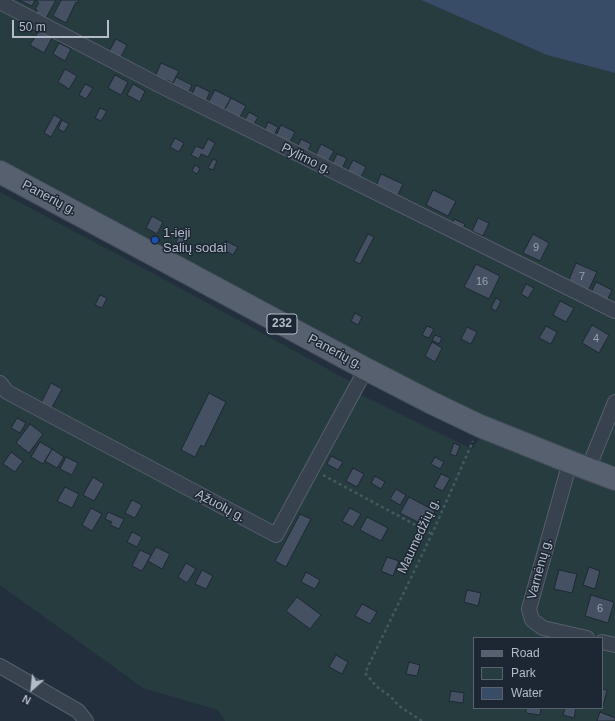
<!DOCTYPE html>
<meta charset="utf-8">
<style>
body{margin:0}
#map{position:relative;width:615px;height:721px;overflow:hidden;background:#242f3e;font-family:Arial,sans-serif}
canvas{display:block}
.legend{position:absolute;left:473px;top:637px;width:130px;height:72px;box-sizing:border-box;background:#1d2633;border:1px solid #59626f;margin:0;padding:5px 7px;list-style:none;font-size:12px;color:#b4bcc9}
.legend li{display:flex;align-items:center;gap:8px;height:20px}
.legend b{width:20px;border:1px solid #59626f}
.north{position:absolute;left:12px;top:669px;width:40px;height:40px;-webkit-text-stroke:3px #1d2633;paint-order:stroke;rotate:207deg;font-size:11px;font-weight:700;line-height:16px;text-align:center;color:#b4bcc9}
.north::after{content:'';display:block;margin:auto;width:14px;height:18px;background:#b4bcc9;clip-path:polygon(50% 0,100% 100%,50% 72%,0 100%)}
.scale{position:absolute;left:12px;top:20px;width:97px;height:18px;box-sizing:border-box;border:2px solid #b4bcc9;border-top:0;padding-left:5px;font-size:12px;line-height:14px;white-space:nowrap;color:#b4bcc9;-webkit-text-stroke:3px #1d2633;paint-order:stroke}
</style>
<div id="map">
<canvas width="615" height="721"></canvas>
<ul class="legend">
<li><b style="height:5px;background:#56606e"></b>Road</li>
<li><b style="height:11px;background:#263c3f"></b>Park</li>
<li><b style="height:11px;background:#394c67"></b>Water</li>
</ul>
<div class="north">N</div>
<div class="scale">50 m</div>
</div>
<script>
const context = document.querySelector('canvas').getContext('2d');
context.lineJoin = 'round';
function fill(path, color) {
  context.fillStyle = color;
  context.fill(path, 'evenodd');
}
function toPath(rows) {
  const path = new Path2D();
  for (const r of rows) {
    path.moveTo(r[0], r[1]);
    for (let i = 2; i < r.length; i += 2) path.lineTo(r[i], r[i + 1]);
  }
  return path;
}
function stroke(path, color, width, dash) {
  context.strokeStyle = color;
  context.lineWidth = width;
  context.lineCap = dash ? 'butt' : 'round';
  context.setLineDash(dash || []);
  context.stroke(path);
}
function drawText(font, color, halo, rows, align = 'center') {
  context.font = font + ' Arial,sans-serif';
  context.lineWidth = 3;
  context.setLineDash([]);
  context.textBaseline = 'middle';
  context.strokeStyle = halo;
  context.fillStyle = color;
  for (const [text, x, y, turn = 0] of rows) {
    context.save();
    context.translate(x, y);
    context.rotate((+turn || 0) * Math.PI / 180);
    context.textAlign = isNaN(turn) ? turn : align;
    if (halo) context.strokeText(text, 0, 0);
    context.fillText(text, 0, 0);
    context.restore();
  }
}
const green = toPath([
 [0,0,421,0,547,55,615,73,615,471,500,423,418,384,0,164],
 [0,192,160,277,353,383,273,526,11,391,0,379],
 [0,389,5,395,276,543,359,394,472,449,476,443,482,437,561,467,560,477,557,483,525,608,572,638,474,638,474,708,602,708,602,645,615,649,615,721,225,721,218,710,143,688,0,585],
 [576,472,615,485,615,641,546,624,538,617,534,609,568,482]
]);
const water = toPath([
 [421,0,615,0,615,73,547,55]
]);
const building = toPath([
 [19,0,35,0,32,6,19,0],
 [36,0,56,0,45,20,35,15,37,10,35,9,39,3,36,0],
 [61,0,79,0,78,3,76,2,66,23,53,16,61,0],
 [40,29,53,36,44,53,30,45,40,29],
 [116,39,127,45,119,61,107,55,116,39],
 [59,43,71,49,65,61,53,54,59,43],
 [161,63,179,71,173,83,167,80,165,85,154,79,161,63],
 [65,69,77,76,69,89,58,82,65,69],
 [115,75,128,82,121,95,108,88,115,75],
 [176,77,192,85,186,98,170,90,176,77],
 [85,84,93,88,86,99,79,95,85,84],
 [133,84,145,91,140,102,127,95,133,84],
 [196,85,210,92,204,105,190,99,196,85],
 [215,90,231,98,221,116,205,108,215,90],
 [231,98,246,106,236,124,221,116,231,98],
 [100,108,107,111,101,121,95,118,100,108],
 [249,112,258,117,252,128,243,123,249,112],
 [54,115,61,119,51,137,44,133,54,115],
 [62,120,69,124,64,132,58,129,62,120],
 [268,122,278,127,272,140,262,136,268,122],
 [281,125,295,132,287,148,273,142,281,125],
 [175,138,184,143,179,152,170,147,175,138],
 [208,139,215,143,208,157,201,154,199,159,191,155,196,146,203,149,208,139],
 [301,139,311,144,305,157,295,152,301,139],
 [321,144,334,151,325,167,313,160,321,144],
 [337,154,347,158,341,171,331,166,337,154],
 [213,159,217,161,213,170,208,168,213,159],
 [353,160,366,167,359,181,346,174,353,160],
 [195,165,200,168,197,174,192,171,195,165],
 [381,174,403,184,396,199,375,188,381,174],
 [433,190,456,201,448,216,426,205,433,190],
 [152,216,163,222,157,234,146,228,152,216],
 [478,218,489,223,483,236,472,231,478,218],
 [454,219,465,224,462,231,451,226,454,219],
 [368,234,374,237,360,264,354,261,368,234],
 [533,234,549,243,540,261,523,253,533,234],
 [179,236,187,240,184,246,176,242,179,236],
 [226,241,238,247,233,255,222,249,226,241],
 [576,263,597,272,588,291,568,282,576,263],
 [476,264,500,276,489,299,464,287,476,264],
 [596,282,612,290,606,303,590,295,596,282],
 [526,284,534,288,528,298,521,294,526,284],
 [100,295,107,298,102,308,95,305,100,295],
 [496,298,501,301,496,311,491,308,496,298],
 [560,301,574,308,566,322,553,315,560,301],
 [355,313,362,317,358,325,351,321,355,313],
 [592,325,609,335,599,353,582,343,592,325],
 [427,326,434,329,429,338,422,335,427,326],
 [546,326,557,332,551,344,539,338,546,326],
 [467,327,477,332,471,344,461,339,467,327],
 [435,335,442,338,439,344,432,340,435,335],
 [432,342,442,348,435,362,425,356,432,342],
 [51,383,62,389,50,411,40,405,51,383],
 [209,393,226,402,204,447,201,445,195,457,181,450,209,393],
 [17,418,26,423,20,433,11,428,17,418],
 [30,424,43,434,29,453,16,443,30,424],
 [40,442,52,449,43,464,31,457,40,442],
 [454,443,460,446,456,456,450,454,454,443],
 [52,449,64,457,57,468,45,461,52,449],
 [11,452,23,461,15,472,3,464,11,452],
 [331,456,343,462,338,470,327,464,331,456],
 [66,457,78,463,72,475,60,469,66,457],
 [435,457,444,462,440,469,431,464,435,457],
 [353,468,364,474,357,487,346,481,353,468],
 [441,474,450,478,443,491,434,487,441,474],
 [375,476,385,482,381,489,371,483,375,476],
 [93,477,104,484,94,501,83,495,93,477],
 [65,487,79,494,72,508,57,501,65,487],
 [396,489,406,495,400,505,390,499,396,489],
 [409,497,435,511,426,526,400,513,409,497],
 [132,500,142,505,135,518,125,513,132,500],
 [91,508,102,514,92,531,82,525,91,508],
 [350,508,361,514,353,527,342,521,350,508],
 [108,512,124,519,119,529,110,525,112,522,105,519,108,512],
 [300,514,311,519,286,567,275,561,300,514],
 [367,517,388,528,381,541,360,530,367,517],
 [132,532,142,537,137,547,127,542,132,532],
 [156,547,170,554,162,569,148,561,156,547],
 [140,550,151,555,142,571,132,566,140,550],
 [387,557,399,561,393,576,381,571,387,557],
 [186,563,196,569,187,583,178,577,186,563],
 [589,567,600,571,595,589,583,585,589,567],
 [202,570,213,576,206,589,195,584,202,570],
 [559,570,577,574,572,593,554,589,559,570],
 [306,572,320,580,315,589,301,582,306,572],
 [467,590,481,593,478,606,464,602,467,590],
 [591,595,614,602,608,623,585,616,591,595],
 [297,597,321,615,310,629,286,611,297,597],
 [362,604,377,612,370,624,355,616,362,604],
 [336,655,348,662,342,674,329,667,336,655],
 [409,662,420,665,417,676,406,674,409,662],
 [602,689,607,690,603,706,602,706,602,689],
 [451,691,464,693,463,703,449,701,451,691],
 [526,708,541,708,540,715,526,713,526,708],
 [565,708,576,708,574,718,563,715,565,708],
 [600,712,615,718,615,721,597,721,600,712]
]);
const path = toPath([
 [323,475,432,534],
 [422,721,399,706,391,697,376,686,365,673,432,534,473,441]
]);
const street = toPath([
 [0,2,161,86,615,311],
 [0,383,7,392,276,535,366,369],
 [570,462,529,609,532,620,543,628,587,638],
 [588,469,615,402],
 [602,642,615,645],
 [0,666,78,711,86,721]
]);
const primary = toPath([
 [0,172,366,369,432,403,480,426,570,462,615,479]
]);
const markers = [
 [155,240,4,"#1a4fb4"]
];
const numberNames = [
 ["9",536,248],
 ["7",582,277],
 ["16",482,282],
 ["4",596,339],
 ["6",600,609]
];
const shields = [
 [282,324,30]
];
const shieldNames = [
 ["232",282,324]
];
const streetNames = [
 ["Pylimo g.",306,159,26],
 ["Panerių g.",49,198,28],
 ["Panerių g.",335,352,28],
 ["Ąžuolų g.",220,506,28],
 ["Maumedžių g.",419,536,-65],
 ["Varnėnų g.",540,569,-75]
];
const poiNames = [
 ["1-ieji",163,233],
 ["Salių sodai",163,248]
];
fill(green, '#263c3f');
fill(water, '#394c67');
fill(building, '#455162');
stroke(building, '#1f2835', 1);
stroke(street, '#565f6c', 16);
stroke(primary, '#414a57', 24);
stroke(path, '#44595c', 2.5, [3, 3]);
stroke(street, '#38414e', 14);
stroke(primary, '#56606e', 22);
for (const [x, y, r, color] of markers) {
  const dot = new Path2D();
  dot.arc(x, y, r, 0, 2 * Math.PI);
  context.fillStyle = color;
  context.fill(dot);
  stroke(dot, '#1d2633', 1.5);
}
drawText('11px', '#98a1af', null, numberNames);
for (const [x, y, w] of shields) {
  const box = new Path2D();
  box.roundRect(x - w / 2, y - 10, w, 20, 3);
  context.fillStyle = '#1d2633';
  context.fill(box);
  stroke(box, '#b4bcc9', 1);
}
drawText('bold 12px', '#b4bcc9', null, shieldNames);
drawText('13px', '#b4bcc9', '#1d2633', streetNames);
drawText('13px', '#b4bcc9', '#1d2633', poiNames, 'left');
</script>
